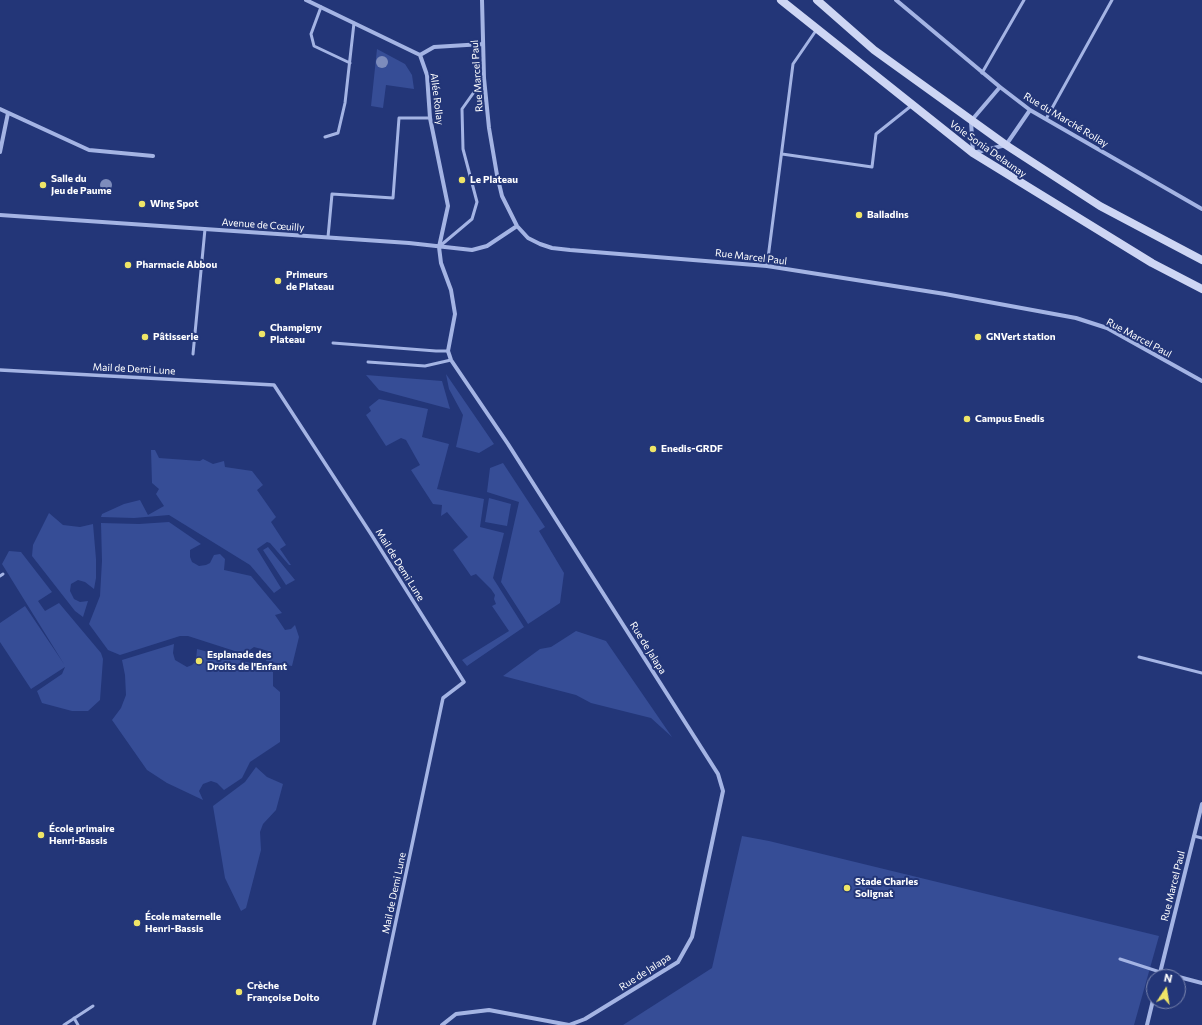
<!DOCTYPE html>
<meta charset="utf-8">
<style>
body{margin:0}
#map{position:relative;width:1202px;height:1025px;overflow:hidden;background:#233678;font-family:Commissioner,sans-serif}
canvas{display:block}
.north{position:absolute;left:1146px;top:969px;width:40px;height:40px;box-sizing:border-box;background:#233678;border:1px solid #7b86ae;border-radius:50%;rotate:12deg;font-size:11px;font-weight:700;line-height:16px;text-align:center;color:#fff}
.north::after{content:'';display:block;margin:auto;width:14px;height:18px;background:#efe567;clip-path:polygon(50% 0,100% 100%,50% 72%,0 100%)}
</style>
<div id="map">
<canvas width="1202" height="1025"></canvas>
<div class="north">N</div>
</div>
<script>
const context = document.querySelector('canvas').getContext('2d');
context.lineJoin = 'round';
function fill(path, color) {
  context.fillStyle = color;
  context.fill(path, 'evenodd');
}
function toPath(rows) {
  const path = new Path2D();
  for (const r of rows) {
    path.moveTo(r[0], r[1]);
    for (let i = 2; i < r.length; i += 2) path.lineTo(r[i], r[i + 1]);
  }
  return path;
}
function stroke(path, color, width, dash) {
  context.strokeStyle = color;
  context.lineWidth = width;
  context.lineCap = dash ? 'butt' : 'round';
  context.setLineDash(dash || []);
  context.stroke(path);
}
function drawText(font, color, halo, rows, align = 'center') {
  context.font = font + ' Commissioner,sans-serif';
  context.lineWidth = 4;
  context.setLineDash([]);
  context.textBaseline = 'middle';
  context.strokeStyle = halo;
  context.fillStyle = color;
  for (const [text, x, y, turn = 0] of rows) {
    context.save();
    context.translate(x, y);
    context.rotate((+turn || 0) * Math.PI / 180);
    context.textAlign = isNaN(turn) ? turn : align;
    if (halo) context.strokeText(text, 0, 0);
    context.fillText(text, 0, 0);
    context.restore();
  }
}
const green = toPath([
 [377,49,405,64,412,75,414,89,386,85,383,108,371,106],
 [446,374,494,444,479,453,456,447,463,415,449,389],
 [366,375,442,381,450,409,379,390],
 [379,399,428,409,422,437,449,444,437,489,484,499,480,527,504,533,493,578,524,627,467,666,462,660,509,631,492,606,496,604,494,599,495,595,491,589,476,574,471,576,453,550,468,537,447,512,441,516,442,505,433,504,411,470,420,465,406,440,401,438,386,446,366,415,371,411,369,407],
 [151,450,155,450,159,458,200,461,203,459,213,464,224,461,225,467,252,471,263,485,257,490,276,517,271,522,286,545,280,549,291,565,289,565,270,543,267,542,257,549,281,588,274,593,250,565,169,515,134,518,101,517,102,514,124,504,140,500,148,515,164,506,156,494,159,489,152,483],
 [503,463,545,527,539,531,564,573,560,603,528,624,501,582,519,502,487,492,490,468],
 [489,498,511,504,507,526,485,522],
 [49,513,63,525,80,527,93,524,96,559,96,578,94,589,85,582,78,580,71,584,70,591,74,599,80,602,88,601,83,617,75,611,32,556,33,545],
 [169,522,201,544,190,550,190,557,192,562,199,566,206,565,210,563,214,555,220,554,225,559,224,570,251,576,282,613,275,615,285,630,291,629,295,625,299,637,292,666,266,661,268,651,254,647,244,654,188,636,180,636,120,655,108,650,89,624,100,596,102,561,101,523,139,524],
 [268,547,295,580,286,585,263,550],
 [9,551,21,552,52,592,38,601,45,611,59,603,101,653,103,659,100,700,88,711,72,711,42,703,37,691,62,674,65,667,31,689,0,642,0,623,25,606,64,664,2,564],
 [576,631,606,641,672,737,651,718,591,703,576,695,503,676,540,649,551,647],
 [174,644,173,653,175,660,187,667,192,665,196,661,197,649,273,669,273,686,280,692,280,742,250,762,242,778,224,790,217,783,211,781,203,784,199,791,203,800,167,783,147,770,112,720,121,708,126,695,125,675,122,660],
 [256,767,267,777,283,784,276,810,263,824,260,832,261,850,246,908,241,911,225,878,213,806,245,782],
 [742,836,769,841,1159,936,1134,1025,623,1025,712,968]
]);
const service = toPath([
 [321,7,311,34,314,46,350,63],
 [982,73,1024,0],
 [1046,119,1112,0],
 [325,137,338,133,345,103,354,23],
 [782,154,872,167,876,134,911,106],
 [328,237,332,194,393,198,399,118,430,118],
 [440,246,472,219,477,202,463,149,462,109,484,78],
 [767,266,793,64,817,29],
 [333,343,436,351,448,351],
 [193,354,205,229],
 [368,362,425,366,451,360],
 [0,576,3,574],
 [1139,657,1202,673],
 [1194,836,1202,838],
 [1120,959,1160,972],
 [74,1018,78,1025],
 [64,1025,93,1006]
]);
const pedestrian = toPath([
 [0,370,274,385,371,534,464,682,443,698,374,1025]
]);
const minor = toPath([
 [306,0,420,55,427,75,430,118,448,206,439,247,441,263,451,290,455,314,448,351,451,360,508,444,718,774,723,791,692,937,678,962,585,1019,569,1025],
 [482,0,484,78,489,128,497,175,502,196,517,226,528,238,540,244,552,248,570,250,767,266,945,294,1076,318,1107,328,1202,381],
 [896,0,1000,87,1030,110,1202,209],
 [420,55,434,47,483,44],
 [1000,87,971,121,973,153,1006,145,1030,110],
 [0,109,89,150,153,156],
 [0,152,8,113],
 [0,215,409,243,472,250,487,246,517,226],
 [1160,972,1202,983],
 [1159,977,1202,804],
 [442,1025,456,1014,489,1010,569,1025],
 [1147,1025,1154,996]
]);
const secondary = toPath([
 [781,0,973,153,1152,263,1202,289],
 [817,0,874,50,1006,145,1100,206,1202,260]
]);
const trees = [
 [382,62],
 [106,185]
];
const markers = [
 [462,180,4,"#efe567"],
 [43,185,4,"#efe567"],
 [142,204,4,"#efe567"],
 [859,215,4,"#efe567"],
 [128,265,4,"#efe567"],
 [278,281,4,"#efe567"],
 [262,334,4,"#efe567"],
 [145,337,4,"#efe567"],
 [978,337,4,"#efe567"],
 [967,419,4,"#efe567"],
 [653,449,4,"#efe567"],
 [199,661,4,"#efe567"],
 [41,835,4,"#efe567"],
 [847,888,4,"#efe567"],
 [137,923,4,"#efe567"],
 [239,992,4,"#efe567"]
];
const streetNames = [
 ["Rue Marcel Paul",477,76,-94],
 ["Allée Rollay",437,99,83],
 ["Rue du Marché Rollay",1066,120,31],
 ["Voie Sonia Delaunay",988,149,35],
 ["Avenue de Cœuilly",263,225,4],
 ["Rue Marcel Paul",751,257,7],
 ["Rue Marcel Paul",1139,338,28],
 ["Mail de Demi Lune",134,369,3],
 ["Mail de Demi Lune",400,565,58],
 ["Rue de Jalapa",648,648,58],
 ["Rue Marcel Paul",1173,886,-76],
 ["Mail de Demi Lune",394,893,-78],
 ["Rue de Jalapa",645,972,-33]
];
const poiNames = [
 ["Salle du",51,179],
 ["Jeu de Paume",51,191],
 ["Le Plateau",470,180],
 ["Wing Spot",150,204],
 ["Balladins",867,215],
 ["Pharmacie Abbou",136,265],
 ["Primeurs",286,275],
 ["de Plateau",286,287],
 ["Champigny",270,328],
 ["Plateau",270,340],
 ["Pâtisserie",153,337],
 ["GNVert station",986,337],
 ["Campus Enedis",975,419],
 ["Enedis-GRDF",661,449],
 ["Esplanade des",207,655],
 ["Droits de l'Enfant",207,667],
 ["École primaire",49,829],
 ["Henri-Bassis",49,841],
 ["Stade Charles",855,882],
 ["Solignat",855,894],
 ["École maternelle",145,917],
 ["Henri-Bassis",145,929],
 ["Crèche",247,986],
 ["Françoise Dolto",247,998]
];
fill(green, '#364d96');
stroke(service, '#a4b4e4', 3);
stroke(pedestrian, '#a4b4e4', 3.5);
stroke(minor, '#a4b4e4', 4);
stroke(secondary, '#ced6f4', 8);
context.fillStyle = '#7d8cbc';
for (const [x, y] of trees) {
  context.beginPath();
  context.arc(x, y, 6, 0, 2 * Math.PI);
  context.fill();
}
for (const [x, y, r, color] of markers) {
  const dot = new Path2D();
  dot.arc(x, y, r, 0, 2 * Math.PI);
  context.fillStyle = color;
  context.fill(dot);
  stroke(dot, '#233678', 1.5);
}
drawText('10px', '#fff', '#233678', streetNames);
drawText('bold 10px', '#fff', '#233678', poiNames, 'left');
</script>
